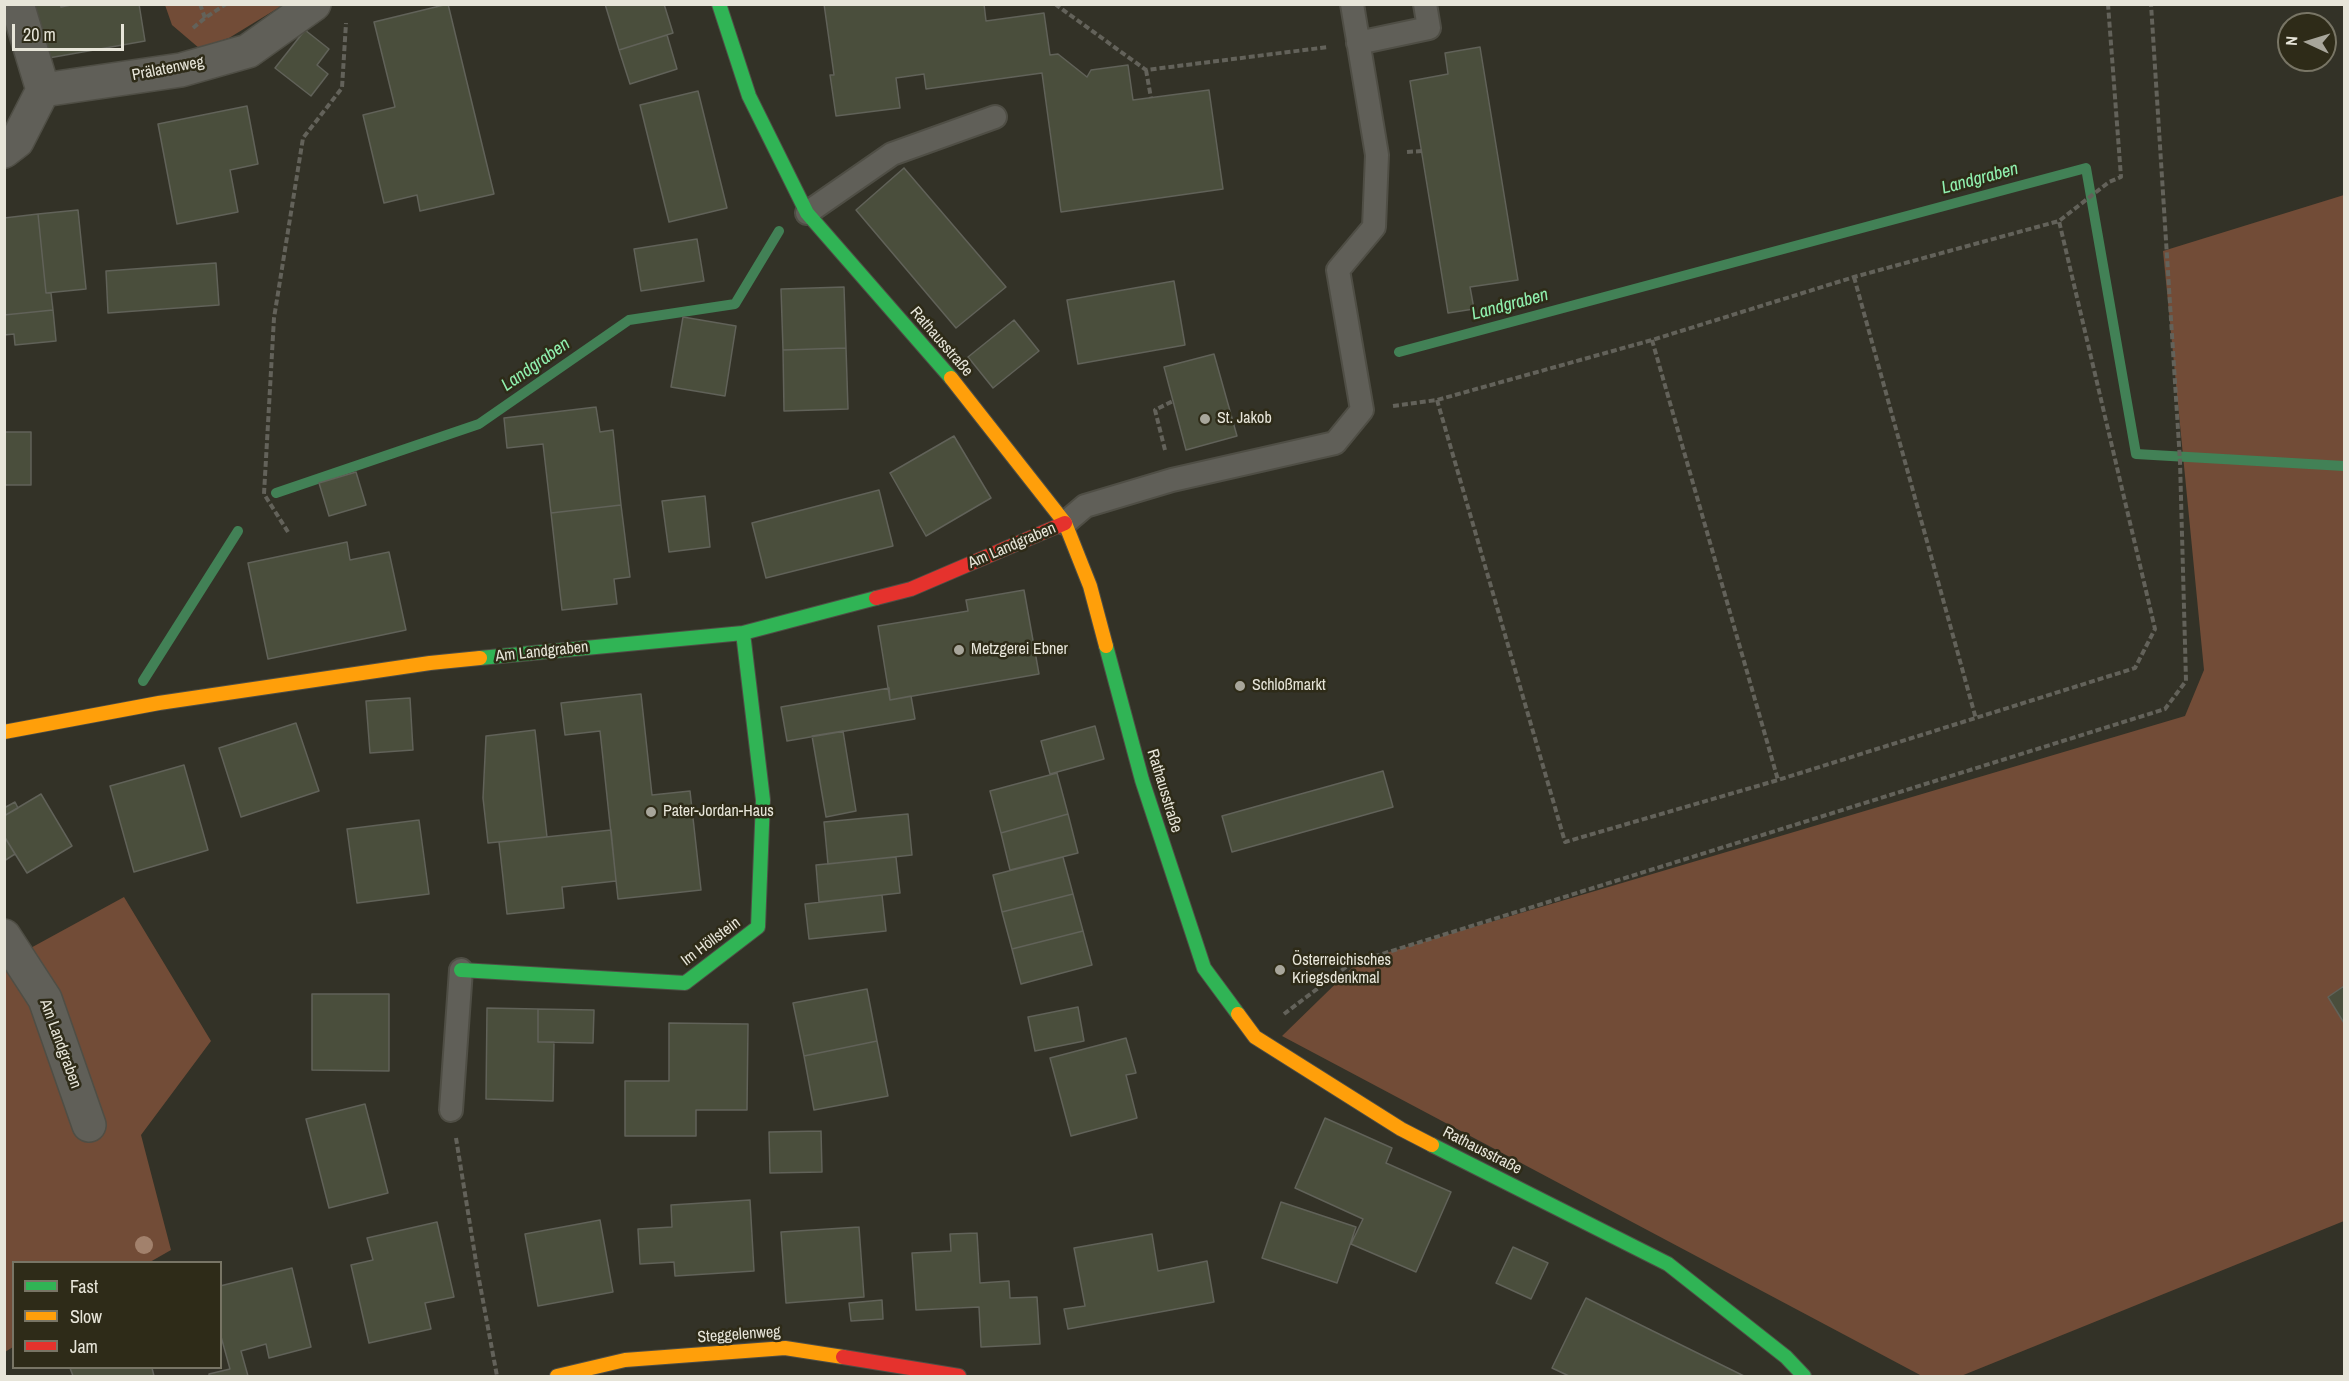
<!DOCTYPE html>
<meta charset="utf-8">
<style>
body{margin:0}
#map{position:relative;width:2349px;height:1381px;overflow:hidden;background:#333227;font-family:"Archivo Narrow",sans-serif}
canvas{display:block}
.frame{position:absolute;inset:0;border:6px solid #e7e5d9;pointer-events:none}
.legend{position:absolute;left:12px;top:1261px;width:210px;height:108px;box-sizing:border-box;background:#2e2b18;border:2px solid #787565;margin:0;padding:8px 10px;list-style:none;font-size:18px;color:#e7e5d9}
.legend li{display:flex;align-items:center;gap:12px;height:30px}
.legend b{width:30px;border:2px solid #787565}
.north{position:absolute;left:2277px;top:12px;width:60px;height:60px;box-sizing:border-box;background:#2e2b18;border:2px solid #787565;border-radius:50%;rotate:274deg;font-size:16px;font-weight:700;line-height:24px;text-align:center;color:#e7e5d9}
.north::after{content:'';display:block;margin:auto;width:21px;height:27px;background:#a8a69b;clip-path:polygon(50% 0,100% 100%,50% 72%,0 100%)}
.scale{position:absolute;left:12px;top:24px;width:112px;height:27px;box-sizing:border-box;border:3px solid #e7e5d9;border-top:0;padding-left:8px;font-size:18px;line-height:21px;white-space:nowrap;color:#e7e5d9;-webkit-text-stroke:4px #2e2b18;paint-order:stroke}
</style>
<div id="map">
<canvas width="2349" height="1381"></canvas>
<div class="frame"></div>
<ul class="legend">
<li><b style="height:8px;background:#30b455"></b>Fast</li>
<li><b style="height:8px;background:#ff9f0a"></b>Slow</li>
<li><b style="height:8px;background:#e5322d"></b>Jam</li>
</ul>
<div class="north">N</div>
<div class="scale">20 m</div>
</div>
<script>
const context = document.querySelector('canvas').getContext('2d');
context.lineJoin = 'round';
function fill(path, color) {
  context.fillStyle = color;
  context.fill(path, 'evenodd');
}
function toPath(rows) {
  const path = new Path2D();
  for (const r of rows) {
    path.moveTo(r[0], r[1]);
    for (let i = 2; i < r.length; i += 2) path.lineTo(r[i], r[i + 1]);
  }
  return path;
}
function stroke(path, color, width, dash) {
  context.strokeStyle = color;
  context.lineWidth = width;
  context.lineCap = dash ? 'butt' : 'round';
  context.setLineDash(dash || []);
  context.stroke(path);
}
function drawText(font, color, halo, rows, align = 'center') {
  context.font = font + ' "Archivo Narrow",sans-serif';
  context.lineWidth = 5;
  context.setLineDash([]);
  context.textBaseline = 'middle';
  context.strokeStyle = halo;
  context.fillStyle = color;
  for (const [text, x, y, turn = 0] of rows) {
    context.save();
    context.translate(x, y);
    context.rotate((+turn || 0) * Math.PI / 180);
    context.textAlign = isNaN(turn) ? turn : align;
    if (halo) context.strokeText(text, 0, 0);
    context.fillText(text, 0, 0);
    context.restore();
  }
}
const green = toPath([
 [165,5,283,5,229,38,199,48,172,25],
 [2344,195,2344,1221,1961,1376,1922,1376,1282,1036,1359,961,2185,716,2204,670,2163,251],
 [124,897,211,1041,141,1135,171,1250,150,1262,14,1262,13,1347,5,1352,5,962]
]);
const stream = toPath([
 [1399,352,2086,168,2136,454,2344,466],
 [276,493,479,424,629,320,735,304,779,231],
 [143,681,238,531]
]);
const building = toPath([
 [34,4,60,4,61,7,76,4,139,4,145,41,43,59,34,4],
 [448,4,494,194,420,211,417,195,384,203,363,115,395,107,374,22,448,4],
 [605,4,664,4,673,33,619,50,605,4],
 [824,4,984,4,986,21,1044,13,1050,55,1058,54,1087,77,1091,70,1128,65,1133,100,1209,90,1223,189,1061,212,1042,73,926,89,924,74,896,78,900,108,836,116,830,75,834,75,824,4],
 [305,30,329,49,317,65,328,74,311,96,275,68,305,30],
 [667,35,677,69,630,84,619,50,667,35],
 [1480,47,1518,280,1470,287,1474,309,1448,313,1410,81,1448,74,1445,53,1480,47],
 [698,91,727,208,669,222,640,105,698,91],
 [247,106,258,164,230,170,238,212,177,224,158,124,247,106],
 [904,168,1006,287,956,328,856,210,904,168],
 [78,210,86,289,46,293,38,214,78,210],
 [38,214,46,293,51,293,53,310,4,315,4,218,38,214],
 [697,239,704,281,641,291,634,249,697,239],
 [216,263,219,305,108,313,106,271,216,263],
 [1174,281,1185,345,1078,364,1067,300,1174,281],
 [844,287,846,348,783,350,781,289,844,287],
 [53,310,56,341,15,345,14,334,4,335,4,315,53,310],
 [683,317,736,326,725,396,671,387,683,317],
 [1014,320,1039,351,993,388,968,357,1014,320],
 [846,348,848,409,784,411,783,350,846,348],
 [1214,354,1237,436,1186,450,1164,367,1214,354],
 [596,407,600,432,613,430,621,505,551,513,543,444,507,448,504,418,596,407],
 [4,432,31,432,31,485,4,485,4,432],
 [954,436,991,498,926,536,890,473,954,436],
 [356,472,366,505,329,516,319,483,356,472],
 [879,490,893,546,766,578,752,523,879,490],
 [705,496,710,547,669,552,662,501,705,496],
 [621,505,630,577,614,579,617,604,562,610,551,513,621,505],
 [347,542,350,560,389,552,406,630,268,659,248,563,347,542],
 [1024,590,1039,674,890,700,878,626,968,611,966,600,1024,590],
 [889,688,890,700,911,696,915,719,787,741,781,707,889,688],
 [641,694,652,795,690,791,701,890,618,899,600,731,565,735,561,703,641,694],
 [410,698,413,750,370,753,366,701,410,698],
 [296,723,319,791,241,817,219,748,296,723],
 [1095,726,1104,759,1050,774,1041,741,1095,726],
 [535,730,547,837,488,843,483,798,486,736,535,730],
 [843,731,856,811,826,817,812,736,843,731],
 [184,765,208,850,134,872,110,786,184,765],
 [1383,771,1393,807,1232,852,1222,816,1383,771],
 [1057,773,1068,814,1001,833,990,791,1057,773],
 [41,794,72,846,27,873,4,836,4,816,41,794],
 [15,802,18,808,4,816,4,808,15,802],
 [908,814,912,855,828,864,824,822,908,814],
 [1068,814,1078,853,1010,870,1001,833,1068,814],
 [419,820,429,894,357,903,347,829,419,820],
 [611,830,616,881,562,887,564,908,507,914,499,842,611,830],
 [4,836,15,854,4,861,4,836],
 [896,857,900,893,819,902,816,865,896,857],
 [1063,857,1073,894,1002,912,993,875,1063,857],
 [1073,894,1083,931,1012,949,1002,912,1073,894],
 [882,895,886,931,809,939,805,904,882,895],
 [1083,931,1092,965,1021,984,1012,949,1083,931],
 [2344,986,2344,1023,2328,997,2344,986],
 [867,989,877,1041,804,1056,793,1003,867,989],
 [312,994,389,994,389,1071,312,1070,312,994],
 [1078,1007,1084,1041,1035,1051,1028,1017,1078,1007],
 [487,1008,538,1009,538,1042,554,1042,553,1101,486,1099,487,1008],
 [538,1009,594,1010,593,1043,538,1042,538,1009],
 [669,1023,748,1024,747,1110,696,1110,696,1136,625,1136,625,1081,669,1081,669,1023],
 [1126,1038,1136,1073,1126,1075,1137,1118,1071,1136,1050,1058,1126,1038],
 [877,1041,888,1096,814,1110,804,1056,877,1041],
 [365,1104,388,1193,329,1208,306,1119,365,1104],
 [1325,1118,1392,1148,1386,1163,1451,1192,1416,1272,1351,1244,1363,1219,1295,1188,1325,1118],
 [821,1131,822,1172,770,1173,769,1132,821,1131],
 [750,1200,754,1271,675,1276,674,1262,640,1264,638,1229,672,1227,671,1205,750,1200],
 [1281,1202,1356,1227,1337,1283,1262,1258,1281,1202],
 [600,1220,613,1292,538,1306,525,1234,600,1220],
 [437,1222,454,1297,425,1303,431,1329,369,1343,351,1265,373,1260,367,1238,437,1222],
 [859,1227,864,1297,786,1303,781,1232,859,1227],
 [977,1233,980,1283,1009,1281,1010,1298,1037,1297,1040,1344,981,1347,979,1307,916,1310,912,1253,951,1251,950,1234,977,1233],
 [1152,1234,1158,1271,1207,1261,1214,1302,1068,1329,1064,1309,1085,1306,1074,1248,1152,1234],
 [1513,1247,1548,1263,1531,1299,1496,1283,1513,1247],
 [292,1268,311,1347,269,1358,266,1344,241,1351,248,1376,209,1376,209,1374,230,1369,220,1333,220,1286,292,1268],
 [1586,1298,1744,1376,1569,1376,1552,1368,1586,1298],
 [882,1300,883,1319,851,1321,849,1303,882,1300],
 [70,1368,152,1368,154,1376,73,1376,70,1368]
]);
const path = toPath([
 [200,4,205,18],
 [1055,4,1146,70,1328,47],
 [193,28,205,18,226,4],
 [1146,70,1151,98],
 [1407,152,1422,151],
 [1854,277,1976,719],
 [1652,340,1778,780],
 [1437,400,1565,842,1778,780,2135,668,2155,629,2059,221],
 [1393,406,1437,400,1652,340,1854,277,2059,221,2109,182,2121,177,2108,4],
 [1165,450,1155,410,1173,401],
 [288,532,264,494,274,318,303,138,342,88,346,23],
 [1284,1014,1350,964,2165,709,2186,681,2180,461,2151,4],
 [456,1138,478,1274,497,1376]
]);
const lane = toPath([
 [1358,43,1429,28,1425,4],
 [807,213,892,154,995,117],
 [1065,523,1085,506,1172,480,1335,443,1362,410,1338,270,1374,227,1377,155,1352,4],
 [451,1110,461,970]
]);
const street = toPath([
 [17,4,43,90],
 [4,151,17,141,43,90,181,70,248,51,314,4],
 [4,936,45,999,89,1125]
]);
const fast = toPath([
 [719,4,749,96,807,213,951,378],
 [1106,646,1142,780,1204,968,1238,1014],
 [480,658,743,633,876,598],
 [461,970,685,983,758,927,763,800,743,633],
 [1432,1145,1668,1264,1786,1357,1804,1376]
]);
const slow = toPath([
 [951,378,1065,523,1090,586,1106,646],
 [4,732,159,703,430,663,480,658],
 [1238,1014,1255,1037,1401,1129,1432,1145],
 [557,1376,625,1360,785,1348,843,1357]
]);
const jam = toPath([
 [876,598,911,589,1065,523],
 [843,1357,959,1376]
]);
const trees = [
 [144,1245]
];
const markers = [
 [1205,419,6,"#a8a69b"],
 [959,650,6,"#a8a69b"],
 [1240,686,6,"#a8a69b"],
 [651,812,6,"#a8a69b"],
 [1280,970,6,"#a8a69b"]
];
const streetNames = [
 ["Prälatenweg",168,69,-11],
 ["Rathausstraße",941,342,49],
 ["Am Landgraben",1012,546,-23],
 ["Am Landgraben",542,652,-6],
 ["Rathausstraße",1164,791,73],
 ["Im Höllstein",711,942,-37],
 ["Am Landgraben",60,1044,70],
 ["Rathausstraße",1482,1151,27],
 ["Steggelenweg",739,1335,-4]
];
const poiNames = [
 ["St. Jakob",1217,419],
 ["Metzgerei Ebner",971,650],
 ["Schloßmarkt",1252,686],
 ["Pater-Jordan-Haus",663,812],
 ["Österreichisches",1292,961],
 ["Kriegsdenkmal",1292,979]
];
const waterNames = [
 ["Landgraben",1980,179,-15],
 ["Landgraben",1510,305,-15],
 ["Landgraben",536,365,-35]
];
fill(green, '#724c37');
stroke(stream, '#428156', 10);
fill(building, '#4a4e3c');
stroke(building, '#616259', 1.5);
stroke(lane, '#4f4e45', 26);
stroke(street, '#4f4e45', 36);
stroke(fast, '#4f4e45', 16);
stroke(slow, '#4f4e45', 16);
stroke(jam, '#4f4e45', 16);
stroke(path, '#63625a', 4, [6, 3]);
stroke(lane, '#605f58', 22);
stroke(street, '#605f58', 33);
stroke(fast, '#30b455', 14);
stroke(slow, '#ff9f0a', 14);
stroke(jam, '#e5322d', 14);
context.fillStyle = '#a2816c';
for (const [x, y] of trees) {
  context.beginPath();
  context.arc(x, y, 9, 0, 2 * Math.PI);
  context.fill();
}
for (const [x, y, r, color] of markers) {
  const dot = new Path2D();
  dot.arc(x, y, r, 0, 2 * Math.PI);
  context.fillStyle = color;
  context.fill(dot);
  stroke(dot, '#2e2b18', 2);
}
drawText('16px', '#e7e5d9', '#2e2b18', streetNames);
drawText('16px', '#e7e5d9', '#2e2b18', poiNames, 'left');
drawText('italic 18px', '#90f1af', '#2e2b18', waterNames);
</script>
